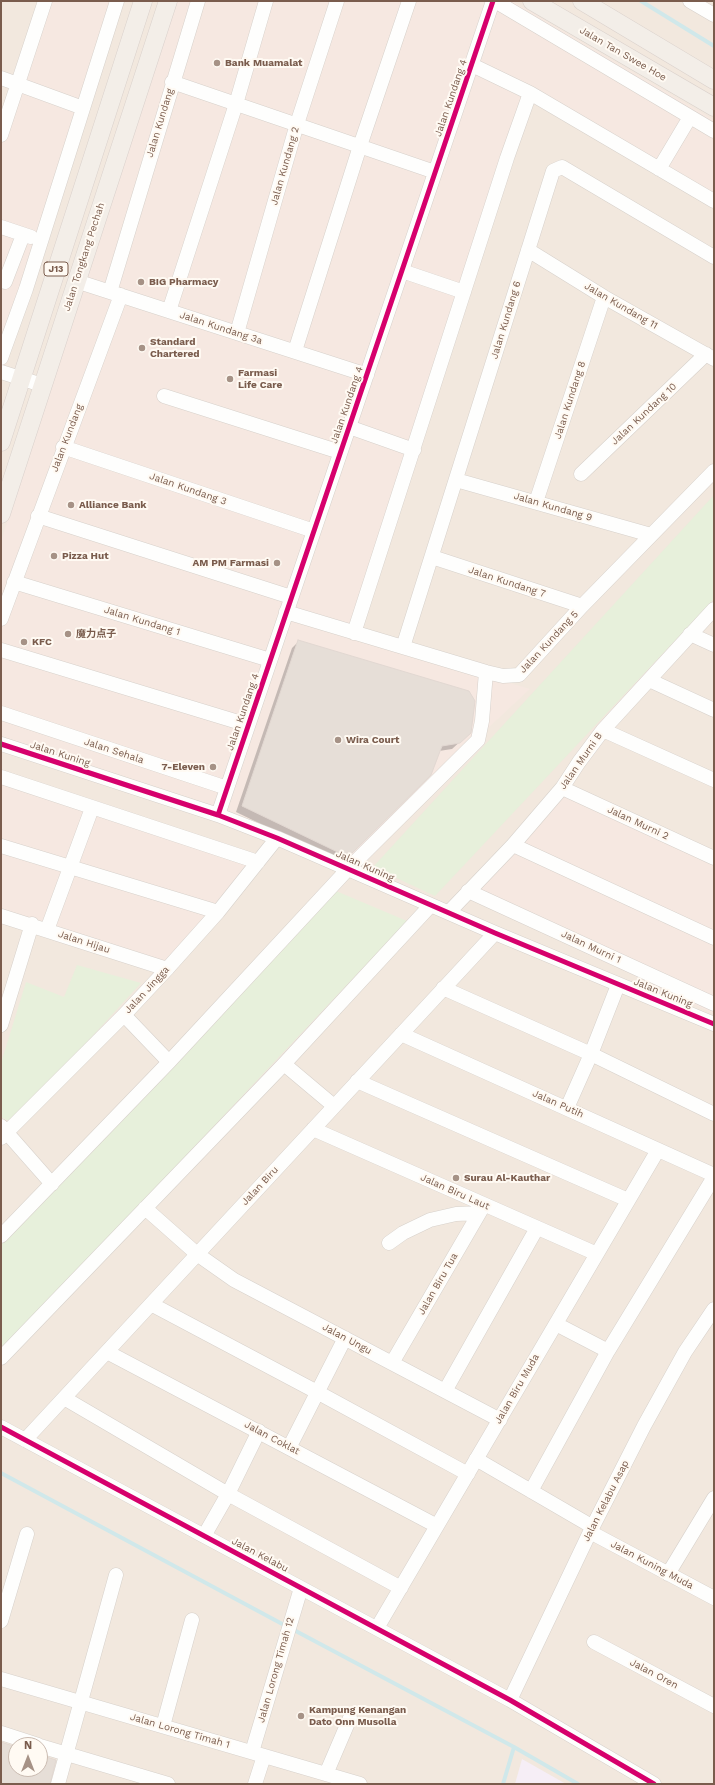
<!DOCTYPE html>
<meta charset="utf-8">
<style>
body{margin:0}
#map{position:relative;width:715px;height:1785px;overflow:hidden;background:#f9f5f0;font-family:"Work Sans",sans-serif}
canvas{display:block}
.frame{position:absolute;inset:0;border:2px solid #7a5c4d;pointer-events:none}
.north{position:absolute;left:8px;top:1737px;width:40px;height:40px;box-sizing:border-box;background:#fffaf3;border:1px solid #cabbb1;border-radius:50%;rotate:0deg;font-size:11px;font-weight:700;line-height:16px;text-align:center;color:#7a5c4d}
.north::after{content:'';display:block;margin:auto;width:14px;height:18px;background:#a69286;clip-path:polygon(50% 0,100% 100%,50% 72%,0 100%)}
</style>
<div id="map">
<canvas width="715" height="1785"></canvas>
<div class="frame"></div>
<div class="north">N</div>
</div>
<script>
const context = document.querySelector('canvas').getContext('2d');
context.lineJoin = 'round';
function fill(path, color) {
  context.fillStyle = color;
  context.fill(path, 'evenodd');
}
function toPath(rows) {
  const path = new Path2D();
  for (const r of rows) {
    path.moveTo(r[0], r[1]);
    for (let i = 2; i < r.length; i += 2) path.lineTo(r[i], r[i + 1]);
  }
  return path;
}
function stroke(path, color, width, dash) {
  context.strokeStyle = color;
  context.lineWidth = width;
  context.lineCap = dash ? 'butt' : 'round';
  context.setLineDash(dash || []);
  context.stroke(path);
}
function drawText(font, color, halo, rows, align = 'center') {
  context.font = font + ' "Work Sans","Noto Sans SC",sans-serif';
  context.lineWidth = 4;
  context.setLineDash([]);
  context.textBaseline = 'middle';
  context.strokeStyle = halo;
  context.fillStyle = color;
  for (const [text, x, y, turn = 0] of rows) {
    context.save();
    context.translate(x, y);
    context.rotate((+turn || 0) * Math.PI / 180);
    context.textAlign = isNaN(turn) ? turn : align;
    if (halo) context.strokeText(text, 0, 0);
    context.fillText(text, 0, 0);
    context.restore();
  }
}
const residential = toPath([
 [1,1,714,1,714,1784,1,1784],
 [16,1745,40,1745,40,1769,16,1769]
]);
const commercial = toPath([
 [42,1,122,1,44,247,5,365,1,364,1,125],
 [177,1,512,1,714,120,714,205,531,97,356,637,530,689,421,791,351,861,225,809,1,736,1,541],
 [1,772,266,860,168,975,1,921],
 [560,783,714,852,714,1014,459,892,511,840]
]);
const education = toPath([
 [522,1759,566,1784,515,1784]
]);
const green = toPath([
 [714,495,714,599,435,896,373,867],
 [336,891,407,921,1,1352,1,1243],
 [77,965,141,983,13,1123,1,1117,1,1063,26,982,64,997]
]);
const shadow = toPath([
 [299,641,463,739,452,749,439,751,430,774,341,863,236,812,292,648]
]);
const stream = toPath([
 [641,1,714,46],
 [1,1473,286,1626],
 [292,1629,514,1747,578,1784],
 [503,1784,514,1747]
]);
const building = toPath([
 [298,640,469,691,475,701,471,733,460,743,442,746,431,775,348,857,242,806,298,640],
 [1,1742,16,1747,16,1769,40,1769,40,1755,56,1760,50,1784,1,1784,1,1742]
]);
const minor = toPath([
 [495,1,714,131],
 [690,1,714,15],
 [472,65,530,93,714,201],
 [1,78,83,108],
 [172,82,435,172],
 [1,135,45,1],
 [659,169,690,117],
 [1,227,31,237],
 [528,250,604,297,714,359],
 [402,271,464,292],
 [76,281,367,375],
 [5,282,23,235],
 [110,292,198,1],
 [169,311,236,104,266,1],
 [237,333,297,124,337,1],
 [295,351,360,146,409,1],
 [1,358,26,289,117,1],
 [1,372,42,385],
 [164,396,340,452],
 [349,427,414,450],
 [63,447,314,531],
 [581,474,706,354],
 [456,480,651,535],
 [536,502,604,297],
 [38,516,291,597],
 [432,557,582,606],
 [14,582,270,660],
 [286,612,486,672,503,676,519,675,582,606,714,471],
 [1,619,121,295],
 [354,633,507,158,530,93],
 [690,634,714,645],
 [403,647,553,171,562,167,714,257],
 [1,650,248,725],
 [649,680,714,710],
 [1,713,227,788],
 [603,730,714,780],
 [1,744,218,815,277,838,495,933,714,1024],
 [1,777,258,862],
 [562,788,714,858],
 [218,815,493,1],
 [513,845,714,938],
 [1,846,218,912],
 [468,891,714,1004],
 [449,912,513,845,562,788,579,762,603,730,714,609],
 [1,916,167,969],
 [47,930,92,808],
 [443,988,591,1054,714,1114],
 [124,1015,169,1062],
 [1,1025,32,924],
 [401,1034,714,1175],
 [284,1064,334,1106],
 [357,1081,628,1200],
 [567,1108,591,1054,618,985],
 [1,1126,52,1184],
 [313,1129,597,1254],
 [1,1138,124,1015,167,969,218,912,277,838],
 [145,1208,197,1254,234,1280,500,1420],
 [1,1236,169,1062,348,869,478,740,482,721,486,672],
 [389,1243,403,1233,430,1220,456,1214,479,1213],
 [151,1304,317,1392,468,1474],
 [556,1324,608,1351],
 [107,1352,437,1526],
 [1,1358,284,1064,431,905],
 [392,1363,484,1205],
 [445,1391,537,1228],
 [64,1398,228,1494,401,1588],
 [1,1427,510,1700,654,1784],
 [25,1440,495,933],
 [289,1448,345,1338],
 [476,1459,593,1527],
 [531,1491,608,1351,714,1177],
 [590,1532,714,1598],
 [204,1536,228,1494,259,1431],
 [668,1574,714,1498],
 [1,1621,27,1534],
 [377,1628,658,1150],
 [594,1642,714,1706],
 [1,1679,360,1784],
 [510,1700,590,1532,644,1426,685,1352,714,1309],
 [163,1726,192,1620],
 [1,1733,38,1745],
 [40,1746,168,1784],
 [252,1752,301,1588],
 [326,1774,350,1718],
 [58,1784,116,1575],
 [255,1784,264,1756]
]);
const major = toPath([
 [532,1,714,107],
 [582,1,714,80],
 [1,442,143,1],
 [1,514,168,1]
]);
const cycleway = toPath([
 [1,744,218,815,277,838,495,933,714,1024],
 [218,815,493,1],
 [1,1427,510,1700,654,1784]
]);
const markers = [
 [217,63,4,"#a69286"],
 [141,282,4,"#a69286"],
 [142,348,4,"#a69286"],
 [230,379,4,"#a69286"],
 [71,505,4,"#a69286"],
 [54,556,4,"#a69286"],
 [277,563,4,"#a69286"],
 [68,634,4,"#a69286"],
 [24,642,4,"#a69286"],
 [338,740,4,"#a69286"],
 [213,767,4,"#a69286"],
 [456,1178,4,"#a69286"],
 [301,1716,4,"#a69286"]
];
const shields = [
 [56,269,24]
];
const shieldNames = [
 ["J13",56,269]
];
const streetNames = [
 ["Jalan Tan Swee Hoe",623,54,30],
 ["Jalan Kundang 4",451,98,-71],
 ["Jalan Kundang",160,123,-73],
 ["Jalan Kundang 2",285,166,-74],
 ["Jalan Tongkang Pechah",84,257,-72],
 ["Jalan Kundang 11",621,306,30],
 ["Jalan Kundang 6",506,320,-73],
 ["Jalan Kundang 3a",221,328,18],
 ["Jalan Kundang 8",570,400,-72],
 ["Jalan Kundang 4",347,405,-71],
 ["Jalan Kundang 10",644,414,-43],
 ["Jalan Kundang",67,438,-69],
 ["Jalan Kundang 3",188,489,19],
 ["Jalan Kundang 9",553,507,16],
 ["Jalan Kundang 7",507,582,18],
 ["Jalan Kundang 1",142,621,17],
 ["Jalan Kundang 5",549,642,-47],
 ["Jalan Kundang 4",243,712,-71],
 ["Jalan Sehala",114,751,18],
 ["Jalan Kuning",60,754,18],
 ["Jalan Murni B",581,761,-55],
 ["Jalan Murni 2",638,823,25],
 ["Jalan Kuning",365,866,24],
 ["Jalan Hijau",84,942,18],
 ["Jalan Murni 1",591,947,25],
 ["Jalan Jingga",147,990,-47],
 ["Jalan Kuning",663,993,22],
 ["Jalan Putih",558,1104,24],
 ["Jalan Biru",260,1186,-47],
 ["Jalan Biru Laut",455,1192,24],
 ["Jalan Biru Tua",438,1284,-60],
 ["Jalan Ungu",347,1339,28],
 ["Jalan Biru Muda",517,1389,-60],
 ["Jalan Coklat",272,1438,28],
 ["Jalan Kelabu Asap",606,1501,-63],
 ["Jalan Kelabu",260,1555,28],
 ["Jalan Kuning Muda",652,1565,28],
 ["Jalan Lorong Timah 12",276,1670,-74],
 ["Jalan Oren",654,1674,28],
 ["Jalan Lorong Timah 1",180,1731,16]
];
const poiNames = [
 ["Bank Muamalat",225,63],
 ["BIG Pharmacy",149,282],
 ["Standard",150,342],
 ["Chartered",150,354],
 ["Farmasi",238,373],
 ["Life Care",238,385],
 ["Alliance Bank",79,505],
 ["Pizza Hut",62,556],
 ["AM PM Farmasi",269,563,"right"],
 ["魔力点子",76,634],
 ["KFC",32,642],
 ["Wira Court",346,740],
 ["7-Eleven",205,767,"right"],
 ["Surau Al-Kauthar",464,1178],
 ["Kampung Kenangan",309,1710],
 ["Dato Onn Musolla",309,1722]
];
fill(residential, '#f2e8de');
fill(commercial, '#f6e8e1');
fill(education, '#f6eef6');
fill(green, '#e7f0db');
fill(shadow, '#0003');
stroke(stream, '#d0e8ea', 4);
fill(building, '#e6ded7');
stroke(building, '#e2d8d2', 1);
stroke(minor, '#d7d1cb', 15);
stroke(major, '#dad1cc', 19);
stroke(minor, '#fefefd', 14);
stroke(major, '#f3eee8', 18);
stroke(cycleway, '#d6006c', 5);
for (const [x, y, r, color] of markers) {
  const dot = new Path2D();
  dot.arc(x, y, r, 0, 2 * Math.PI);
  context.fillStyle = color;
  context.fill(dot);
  stroke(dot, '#fffaf3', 1.5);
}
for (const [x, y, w] of shields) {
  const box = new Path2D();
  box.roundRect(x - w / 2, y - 7, w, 14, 3);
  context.fillStyle = '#fffaf3';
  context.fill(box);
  stroke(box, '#7a5c4d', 1);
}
drawText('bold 9px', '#7a5c4d', null, shieldNames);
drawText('10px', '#7a5c4d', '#fffaf3', streetNames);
drawText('bold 10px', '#7a5c4d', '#fffaf3', poiNames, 'left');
</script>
